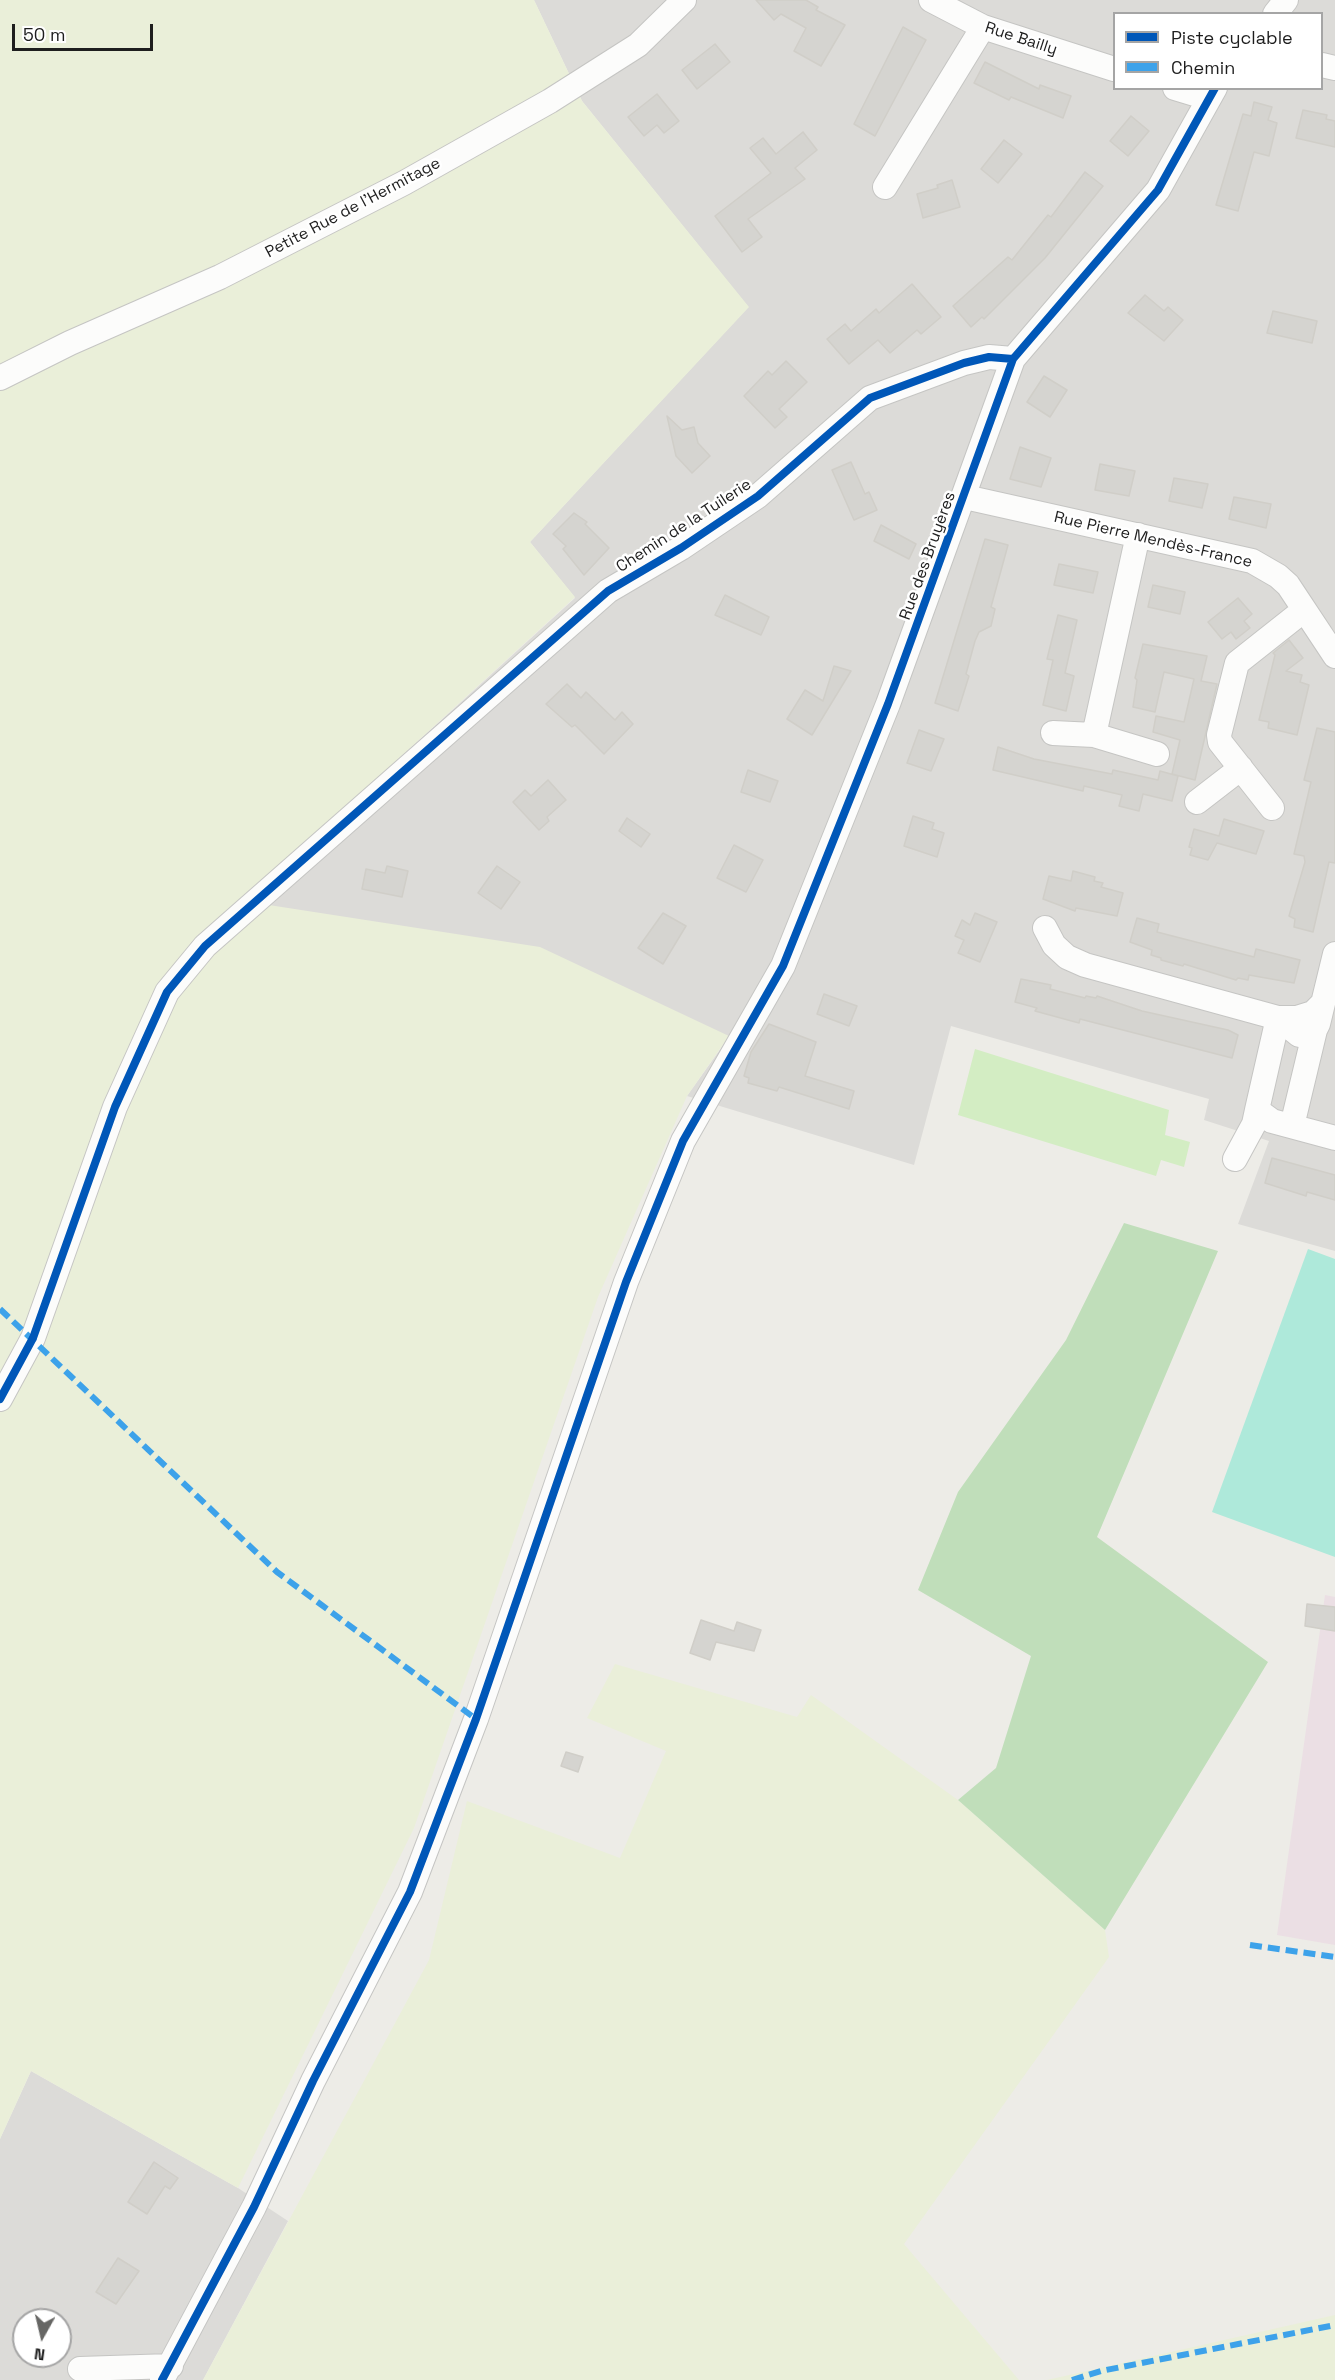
<!DOCTYPE html>
<meta charset="utf-8">
<style>
body{margin:0}
#map{position:relative;width:1335px;height:2380px;overflow:hidden;background:#edece7;font-family:"Space Grotesk",sans-serif}
canvas{display:block}
.legend{position:absolute;left:1113px;top:12px;width:210px;height:78px;box-sizing:border-box;background:#fff;border:2px solid #a5a5a5;margin:0;padding:8px 10px;list-style:none;font-size:18px;color:#1e1e1e}
.legend li{display:flex;align-items:center;gap:12px;height:30px}
.legend b{width:30px;border:2px solid #a5a5a5}
.north{position:absolute;left:12px;top:2308px;width:60px;height:60px;box-sizing:border-box;background:#fff;border:2px solid #a5a5a5;border-radius:50%;rotate:188deg;font-size:16px;font-weight:700;line-height:24px;text-align:center;color:#1e1e1e}
.north::after{content:'';display:block;margin:auto;width:21px;height:27px;background:#666664;clip-path:polygon(50% 0,100% 100%,50% 72%,0 100%)}
.scale{position:absolute;left:12px;top:24px;width:141px;height:27px;box-sizing:border-box;border:3px solid #1e1e1e;border-top:0;padding-left:8px;font-size:18px;line-height:21px;white-space:nowrap;color:#1e1e1e;-webkit-text-stroke:4px #fff;paint-order:stroke}
</style>
<div id="map">
<canvas width="1335" height="2380"></canvas>
<ul class="legend">
<li><b style="height:8px;background:#0057b8"></b>Piste cyclable</li>
<li><b style="height:8px;background:#3da2ea"></b>Chemin</li>
</ul>
<div class="north">N</div>
<div class="scale">50 m</div>
</div>
<script>
const context = document.querySelector('canvas').getContext('2d');
context.lineJoin = 'round';
function fill(path, color) {
  context.fillStyle = color;
  context.fill(path, 'evenodd');
}
function toPath(rows) {
  const path = new Path2D();
  for (const r of rows) {
    path.moveTo(r[0], r[1]);
    for (let i = 2; i < r.length; i += 2) path.lineTo(r[i], r[i + 1]);
  }
  return path;
}
function stroke(path, color, width, dash) {
  context.strokeStyle = color;
  context.lineWidth = width;
  context.lineCap = dash ? 'butt' : 'round';
  context.setLineDash(dash || []);
  context.stroke(path);
}
function drawText(font, color, halo, rows, align = 'center') {
  context.font = font + ' "Space Grotesk",sans-serif';
  context.lineWidth = 5;
  context.setLineDash([]);
  context.textBaseline = 'middle';
  context.strokeStyle = halo;
  context.fillStyle = color;
  for (const [text, x, y, turn = 0] of rows) {
    context.save();
    context.translate(x, y);
    context.rotate((+turn || 0) * Math.PI / 180);
    context.textAlign = isNaN(turn) ? turn : align;
    if (halo) context.strokeText(text, 0, 0);
    context.fillText(text, 0, 0);
    context.restore();
  }
}
const residential = toPath([
 [534,0,1335,0,1335,1251,1238,1224,1269,1141,1204,1120,1209,1099,951,1026,914,1165,687,1096,729,1037,243,901,575,598,530,542,748,307,582,101],
 [1114,14,1322,14,1322,88,1114,88],
 [31,2071,238,2188,288,2221,203,2380,0,2380,0,2139],
 [24,2320,60,2320,60,2356,24,2356]
]);
const industrial = toPath([
 [1325,1595,1335,1597,1335,1945,1277,1935]
]);
const farmland = toPath([
 [0,0,534,0,582,101,749,307,530,542,575,597,243,901,540,947,729,1036,687,1096,598,1297,414,1828,238,2188,31,2071,0,2139],
 [615,1664,797,1717,811,1695,958,1800,1105,1930,1109,1957,904,2244,1019,2380,203,2380,429,1960,467,1801,620,1858,666,1751,587,1718],
 [1335,2315,1335,2380,1047,2380]
]);
const grass = toPath([
 [975,1049,1169,1110,1165,1135,1190,1142,1184,1167,1161,1160,1156,1176,958,1115]
]);
const forest = toPath([
 [1124,1223,1218,1251,1097,1537,1268,1662,1105,1930,958,1800,996,1768,1031,1656,918,1590,958,1492,1066,1340]
]);
const pitch = toPath([
 [1308,1249,1335,1259,1335,1557,1212,1512]
]);
const building = toPath([
 [756,0,806,0,818,7,816,10,845,25,821,66,794,51,806,28,781,14,774,20,756,0],
 [903,27,926,40,875,136,854,124,903,27],
 [715,44,730,62,697,89,682,70,715,44],
 [985,62,1039,89,1040,85,1071,96,1063,118,1011,97,1009,100,974,83,985,62],
 [657,94,679,121,664,133,657,125,644,136,628,117,657,94],
 [1254,102,1272,107,1268,120,1277,123,1269,156,1254,152,1238,211,1216,205,1243,114,1251,116,1254,102],
 [1303,110,1327,115,1326,119,1335,121,1335,147,1296,138,1303,110],
 [1131,116,1149,131,1128,156,1110,141,1131,116],
 [803,132,817,150,795,168,805,179,748,219,762,237,742,252,715,216,771,173,750,148,763,138,776,154,803,132],
 [1004,140,1022,154,998,183,981,169,1004,140],
 [1085,172,1103,186,1045,258,984,319,982,317,971,327,953,306,1008,257,1012,260,1048,215,1051,217,1085,172],
 [952,180,960,207,923,218,917,194,938,188,937,185,952,180],
 [912,284,941,317,921,334,917,330,890,353,878,340,849,364,827,339,845,324,851,331,876,309,879,313,912,284],
 [1145,295,1164,311,1168,307,1183,320,1164,341,1128,313,1145,295],
 [1273,311,1317,321,1312,343,1267,333,1273,311],
 [786,361,807,382,779,409,787,417,775,428,744,396,768,371,772,375,786,361],
 [1044,376,1067,390,1050,417,1027,402,1044,376],
 [667,416,682,430,694,427,698,443,710,456,692,473,676,456,667,416],
 [1020,447,1051,458,1041,487,1010,479,1020,447],
 [851,462,865,494,869,492,877,510,854,520,832,470,851,462],
 [1100,464,1135,471,1129,496,1095,490,1100,464],
 [1174,478,1208,484,1202,508,1169,501,1174,478],
 [1234,497,1271,504,1266,528,1229,519,1234,497],
 [574,513,587,522,585,524,609,548,584,575,563,549,566,546,553,534,574,513],
 [881,525,916,544,909,559,874,541,881,525],
 [985,539,1008,545,991,607,995,609,991,626,979,632,975,641,966,674,969,676,958,711,935,703,985,539],
 [1059,564,1098,572,1093,593,1054,585,1059,564],
 [1153,585,1185,592,1180,614,1148,607,1153,585],
 [725,595,769,617,761,635,715,615,725,595],
 [1238,598,1252,614,1244,621,1250,628,1236,639,1231,632,1222,639,1208,622,1238,598],
 [1058,615,1077,620,1065,673,1074,676,1066,711,1043,705,1053,660,1047,659,1058,615],
 [1289,640,1303,658,1286,671,1302,675,1300,682,1309,685,1297,735,1268,728,1269,722,1259,720,1275,655,1273,653,1289,640],
 [1143,644,1207,656,1201,681,1217,684,1195,780,1172,774,1180,740,1153,732,1156,716,1184,722,1194,679,1164,672,1155,712,1133,707,1137,680,1135,678,1143,644],
 [834,666,851,671,812,735,787,719,805,690,823,701,834,666],
 [567,684,581,698,586,692,615,720,622,712,633,724,604,754,575,725,572,727,546,704,567,684],
 [1317,728,1335,732,1335,863,1329,862,1313,932,1294,927,1295,919,1289,916,1305,862,1304,856,1294,854,1311,782,1304,780,1317,728],
 [919,730,944,739,931,771,907,763,919,730],
 [998,747,1034,759,1112,774,1113,770,1158,780,1160,771,1178,776,1172,801,1143,794,1139,811,1119,806,1122,795,1084,786,1083,791,993,770,998,747],
 [748,770,778,781,770,802,741,792,748,770],
 [548,780,566,800,547,817,549,821,539,830,513,802,525,790,531,796,548,780],
 [913,816,934,823,932,829,944,833,937,857,904,846,913,816],
 [627,818,650,834,641,847,619,831,627,818],
 [1224,819,1264,831,1256,854,1217,843,1208,860,1190,855,1192,848,1189,847,1194,829,1219,836,1224,819],
 [734,845,763,860,746,892,717,878,734,845],
 [387,866,408,871,402,897,362,889,366,869,385,873,387,866],
 [497,866,520,882,501,909,478,893,497,866],
 [1073,871,1095,877,1094,881,1103,883,1101,887,1123,893,1117,916,1076,908,1075,911,1043,899,1049,876,1071,881,1073,871],
 [663,913,686,926,663,964,638,948,663,913],
 [975,913,997,922,980,962,958,953,964,940,955,936,962,920,970,925,975,913],
 [1137,918,1159,924,1157,932,1254,957,1256,949,1300,960,1294,983,1249,975,1248,980,1238,978,1236,980,1184,964,1183,966,1161,960,1161,958,1151,955,1152,950,1130,942,1137,918],
 [1021,979,1051,985,1050,989,1085,998,1086,996,1096,998,1097,996,1142,1011,1228,1030,1238,1035,1232,1058,1080,1019,1079,1023,1035,1011,1037,1008,1015,1002,1021,979],
 [824,994,857,1006,849,1026,817,1014,824,994],
 [769,1024,816,1042,805,1076,854,1091,849,1109,779,1087,777,1091,748,1083,749,1078,744,1076,751,1052,769,1024],
 [1272,1158,1335,1175,1335,1200,1307,1192,1306,1196,1265,1183,1272,1158],
 [1307,1604,1335,1607,1335,1631,1305,1626,1307,1604],
 [701,1620,734,1631,737,1622,761,1630,754,1651,716,1642,710,1660,690,1653,701,1620],
 [566,1752,583,1757,578,1772,561,1766,566,1752],
 [154,2162,178,2178,170,2189,165,2186,147,2214,128,2202,154,2162],
 [118,2258,139,2271,116,2304,96,2292,118,2258]
]);
const minor = toPath([
 [931,0,983,27,1114,69],
 [1275,14,1286,0],
 [1322,65,1335,68],
 [1175,88,1208,98],
 [885,187,983,27],
 [0,378,70,343,220,277,404,183,550,101,638,45,684,0],
 [965,497,1252,561,1278,576,1288,585,1335,656],
 [1138,535,1094,735,1157,754],
 [1053,733,1094,735],
 [1197,802,1241,768],
 [1272,808,1220,742,1219,735,1237,663,1304,610],
 [1045,928,1054,945,1067,957,1085,965,1278,1018,1299,1035,1315,1030,1318,1024,1335,954],
 [1322,1004,1313,1013,1297,1018,1278,1018,1257,1110,1272,1121,1335,1138],
 [1292,1126,1315,1030],
 [1235,1159,1254,1124,1257,1110],
 [0,1399,33,1338,115,1107,167,992,205,946,608,591,681,548,758,496,870,398,964,363,989,357,1013,359],
 [80,2369,171,2366],
 [162,2380,254,2207,313,2081,410,1892,476,1719,626,1282,683,1141,783,966,888,704,1013,359,1158,190,1215,88]
]);
const quiet = toPath([
 [0,1309,277,1572,476,1719],
 [1250,1945,1335,1957],
 [1072,2380,1101,2371,1335,2325]
]);
const cycleway = toPath([
 [0,1399,33,1338,115,1107,167,992,205,946,608,591,681,548,758,496,870,398,964,363,989,357,1013,359],
 [162,2380,254,2207,313,2081,410,1892,476,1719,626,1282,683,1141,783,966,888,704,1013,359,1158,190,1215,88]
]);
const streetNames = [
 ["Rue Bailly",1021,39,18],
 ["Petite Rue de l'Hermitage",353,208,-28],
 ["Chemin de la Tuilerie",684,526,-33],
 ["Rue Pierre Mendès-France",1153,540,13],
 ["Rue des Bruyères",928,556,-70]
];
fill(residential, '#dcdbd8');
fill(industrial, '#ebdfe4');
fill(farmland, '#eaefd9');
fill(grass, '#d3edc3');
fill(forest, '#c0deba');
fill(pitch, '#aee9da');
fill(building, '#d5d4d0');
stroke(building, '#d0cec8', 1.5);
stroke(minor, '#c5c5c3', 26);
stroke(minor, '#fcfcfb', 24);
stroke(quiet, '#3da2ea', 6, [12, 6]);
stroke(cycleway, '#0057b8', 8);
drawText('16px', '#1e1e1e', '#fff', streetNames);
</script>
